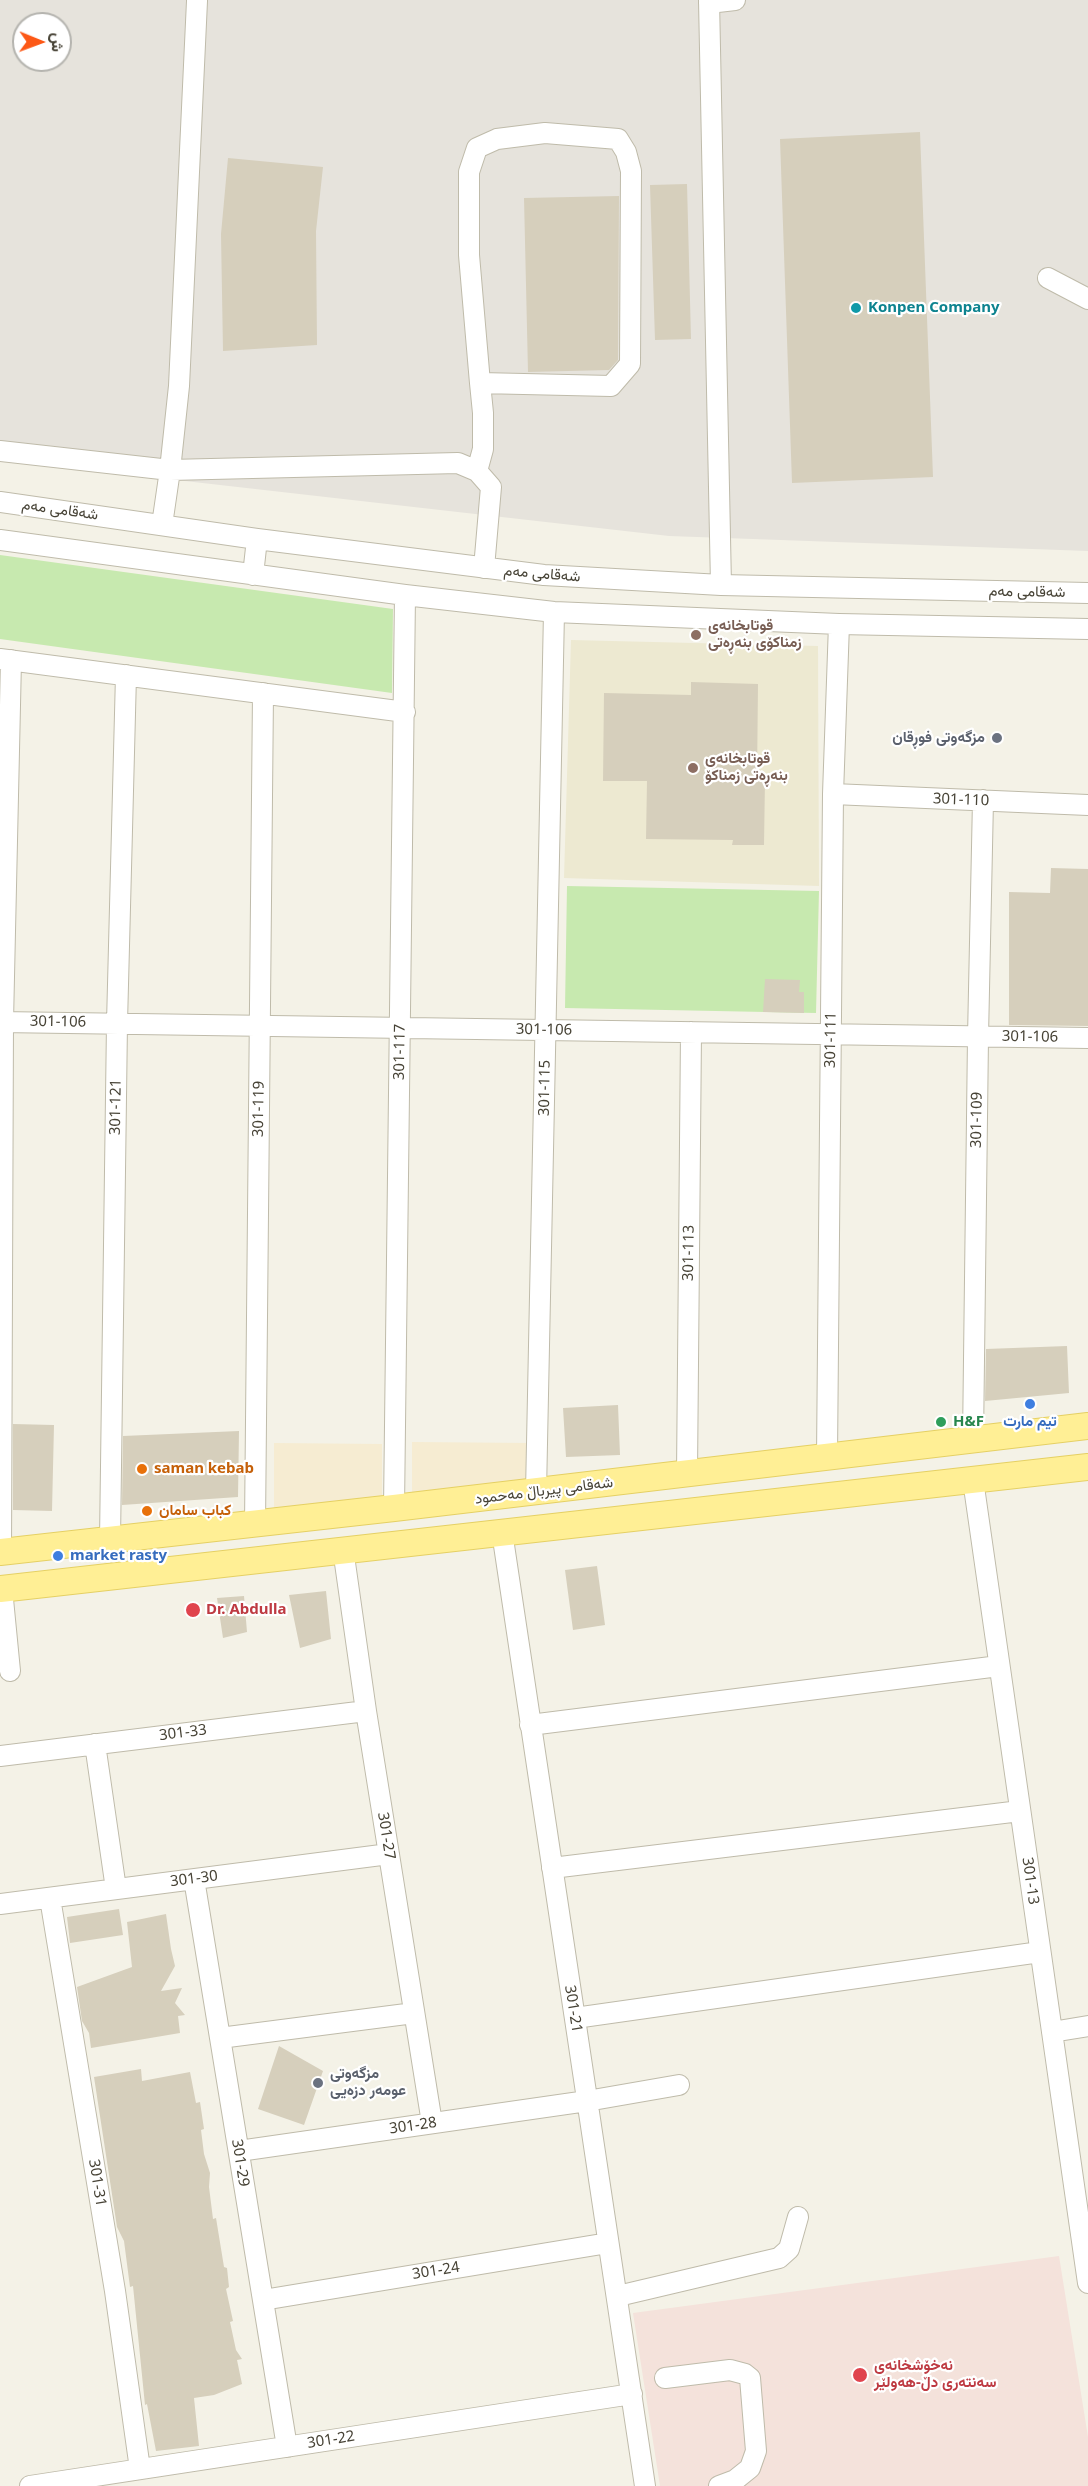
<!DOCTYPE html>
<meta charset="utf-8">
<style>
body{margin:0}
#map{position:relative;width:1088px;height:2486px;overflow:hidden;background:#f4f2e7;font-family:"Noto Sans",Vazirmatn,sans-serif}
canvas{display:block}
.north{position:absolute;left:12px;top:12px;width:60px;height:60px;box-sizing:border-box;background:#fff;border:2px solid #b5b4af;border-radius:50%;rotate:91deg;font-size:16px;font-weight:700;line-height:24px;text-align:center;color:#474336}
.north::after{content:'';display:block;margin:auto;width:21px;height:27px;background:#fc5816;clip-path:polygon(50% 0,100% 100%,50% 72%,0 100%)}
</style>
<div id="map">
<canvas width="1088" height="2486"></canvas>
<div class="north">ش</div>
</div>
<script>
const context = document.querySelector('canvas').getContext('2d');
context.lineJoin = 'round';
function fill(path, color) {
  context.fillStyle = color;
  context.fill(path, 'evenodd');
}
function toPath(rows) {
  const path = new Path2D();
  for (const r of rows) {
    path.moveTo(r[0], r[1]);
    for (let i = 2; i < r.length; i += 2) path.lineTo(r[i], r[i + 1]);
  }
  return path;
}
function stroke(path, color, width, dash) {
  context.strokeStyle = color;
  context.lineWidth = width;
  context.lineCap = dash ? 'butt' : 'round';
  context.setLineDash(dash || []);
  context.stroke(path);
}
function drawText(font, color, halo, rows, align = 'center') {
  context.font = font + ' "Noto Sans",Vazirmatn,sans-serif';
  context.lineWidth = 4.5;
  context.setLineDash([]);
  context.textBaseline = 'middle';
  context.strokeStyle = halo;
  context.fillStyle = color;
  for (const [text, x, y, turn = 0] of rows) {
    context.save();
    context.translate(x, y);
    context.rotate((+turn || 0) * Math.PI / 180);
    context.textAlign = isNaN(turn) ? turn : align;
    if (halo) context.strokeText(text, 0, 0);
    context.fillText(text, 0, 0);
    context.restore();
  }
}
const commercial = toPath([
 [412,1442,530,1443,530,1491,412,1498],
 [274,1443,382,1444,382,1497,274,1509]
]);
const industrial = toPath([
 [0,0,1088,0,1088,551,669,536,0,460],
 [24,24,60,24,60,60,24,60]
]);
const education = toPath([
 [571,640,818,646,819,886,564,878]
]);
const medical = toPath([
 [1059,2256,1088,2437,1088,2486,660,2486,633,2313]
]);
const green = toPath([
 [0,555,393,609,392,693,0,639],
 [567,886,819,891,816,1013,565,1008]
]);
const building = toPath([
 [920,132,933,477,792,483,780,139],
 [228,158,323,167,316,231,317,345,223,351,221,234],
 [687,184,691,339,655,340,650,185],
 [619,196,618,360,609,370,528,372,524,198],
 [691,682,758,684,757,779,765,779,764,845,732,845,733,840,646,839,647,781,603,781,604,693,691,695],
 [1051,868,1088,869,1088,1026,1009,1025,1009,892,1050,893],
 [765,979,800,980,799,992,804,992,804,1013,763,1012],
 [1067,1346,1069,1393,985,1401,986,1349],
 [618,1405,620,1455,566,1457,563,1408],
 [13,1424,54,1425,52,1511,13,1510],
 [239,1431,238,1497,122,1505,123,1436],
 [597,1566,605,1625,573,1630,565,1570],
 [326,1591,331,1639,300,1648,289,1595],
 [244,1596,247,1632,223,1638,217,1598],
 [119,1909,123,1935,70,1943,67,1917],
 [166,1914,171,1949,175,1966,161,1991,182,1988,175,2003,185,2015,178,2016,180,2033,91,2048,89,2033,82,2021,77,1987,132,1967,127,1922],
 [279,2046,323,2071,304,2125,258,2109],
 [141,2069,142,2081,190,2072,196,2103,200,2102,204,2129,201,2130,204,2154,210,2173,209,2187,213,2219,216,2218,224,2267,227,2268,229,2287,226,2289,233,2321,230,2322,236,2350,242,2359,237,2360,242,2384,214,2395,194,2398,199,2446,156,2451,147,2404,145,2405,133,2286,130,2287,124,2241,117,2227,94,2077]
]);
const minor = toPath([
 [709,0,721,585],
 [709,3,735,0],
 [1048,278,1088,299],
 [0,451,170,470,458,463,477,471,491,487,484,568],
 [477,471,483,449,483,413,480,383,469,255,469,172,477,148,497,139,545,133,618,139,626,152,631,171,630,364,611,386,480,383],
 [0,502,257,539,544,575,721,585,1088,593],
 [162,525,170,470,179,386,197,1],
 [0,540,405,595,554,612,839,624,1088,629],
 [253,575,257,539],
 [0,659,405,712],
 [833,794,1088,805],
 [0,1022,1088,1038],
 [973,1440,978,1037,983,800],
 [827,1457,833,794,839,624],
 [687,1474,691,1032],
 [973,1480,1088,2283],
 [536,1492,554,612],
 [394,1508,405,595],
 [255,1524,263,693],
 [502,1532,645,2486],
 [110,1540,117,1023,126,675],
 [343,1549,366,1711,432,2123],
 [1,1552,3,1022,11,660],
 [2,1589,10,1671],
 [530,1725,999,1666],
 [95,1744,116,1889],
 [0,1756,366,1711],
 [552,1868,1020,1811],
 [194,1879,287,2447],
 [50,1898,115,2291,140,2469],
 [0,1904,389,1854],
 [575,2018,1040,1952],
 [1052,2032,1088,2026],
 [220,2038,414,2013],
 [239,2151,587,2101,679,2085],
 [618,2296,779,2258,789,2249,798,2217],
 [263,2300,608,2243],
 [665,2378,730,2370,745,2374,750,2378,756,2451,750,2468,735,2480,719,2486],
 [30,2486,632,2394]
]);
const major = toPath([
 [0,1552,394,1508,1088,1426],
 [0,1589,1088,1467]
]);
const markers = [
 [856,308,6,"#0f9aa8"],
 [696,635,6,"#8d6e63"],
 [997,738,6,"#6b7280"],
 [693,768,6,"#8d6e63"],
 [1030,1404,6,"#3f7fe0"],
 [941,1422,6,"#2e9e5b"],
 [142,1469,6,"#e8710a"],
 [147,1511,6,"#e8710a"],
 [58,1556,6,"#3f7fe0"],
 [193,1610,8,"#e0444e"],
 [318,2083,6,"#6b7280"],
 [860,2375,8,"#e0444e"]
];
const cultureNames = [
 ["Konpen Company",868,308]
];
const streetNames = [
 ["شەقامی مەم",60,510,8],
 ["شەقامی مەم",542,574,5],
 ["شەقامی مەم",1027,592,1],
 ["301-110",961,800,2],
 ["301-106",58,1022,1],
 ["301-106",544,1030,1],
 ["301-106",1030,1037,1],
 ["301-111",831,1040,-89],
 ["301-117",400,1052,-89],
 ["301-115",545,1088,-89],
 ["301-121",116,1107,-89],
 ["301-119",259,1109,-89],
 ["301-109",977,1120,-89],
 ["301-113",689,1253,-89],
 ["شەقامی پیرباڵ مەحمود",544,1491,-7],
 ["301-33",183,1733,-7],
 ["301-27",386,1836,81],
 ["301-30",194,1879,-7],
 ["301-13",1030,1881,82],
 ["301-21",573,2009,81],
 ["301-28",413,2126,-8],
 ["301-29",240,2163,81],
 ["301-31",97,2183,81],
 ["301-24",436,2271,-9],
 ["301-22",331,2440,-9]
];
const educationNames = [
 ["قوتابخانەی",708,626],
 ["زمناكۆی بنەڕەتی",708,643],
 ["قوتابخانەی",705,759],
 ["بنەڕەتی زمناکۆ",705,776]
];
const worshipNames = [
 ["مزگەوتی فوڕقان",985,738],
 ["مزگەوتی",330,2074,"left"],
 ["عومەر دزەیی",330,2091,"left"]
];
const leisureNames = [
 ["H&F",953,1422]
];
const shopNames = [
 ["تیم مارت",1030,1422],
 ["market rasty",70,1556,"left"]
];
const foodNames = [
 ["saman kebab",154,1469],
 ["کباب سامان",159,1511]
];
const healthNames = [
 ["Dr. Abdulla",206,1610],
 ["نەخۆشخانەی",874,2366],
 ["سەنتەری دڵ-هەولێر",874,2383]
];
fill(commercial, '#f6ecd2');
fill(industrial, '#e6e3dc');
fill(education, '#ede9d1');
fill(medical, '#f4e2db');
fill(green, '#c7e9af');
fill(building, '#d6cfbc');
stroke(minor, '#bfbbaa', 22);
stroke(major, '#e5d064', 28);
stroke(minor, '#fff', 20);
stroke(major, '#ffef95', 26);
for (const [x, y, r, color] of markers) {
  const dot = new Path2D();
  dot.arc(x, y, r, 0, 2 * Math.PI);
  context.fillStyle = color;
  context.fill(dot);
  stroke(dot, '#fff', 2);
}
drawText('bold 15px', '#0d838f', '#fff', cultureNames, 'left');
drawText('15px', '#474336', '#fff', streetNames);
drawText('bold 15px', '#785e54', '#fff', educationNames, 'left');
drawText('bold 15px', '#5b616d', '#fff', worshipNames, 'right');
drawText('bold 15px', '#27864d', '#fff', leisureNames, 'left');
drawText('bold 15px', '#366cbe', '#fff', shopNames);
drawText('bold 15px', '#c56008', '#fff', foodNames, 'left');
drawText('bold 15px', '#be3a42', '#fff', healthNames, 'left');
</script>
